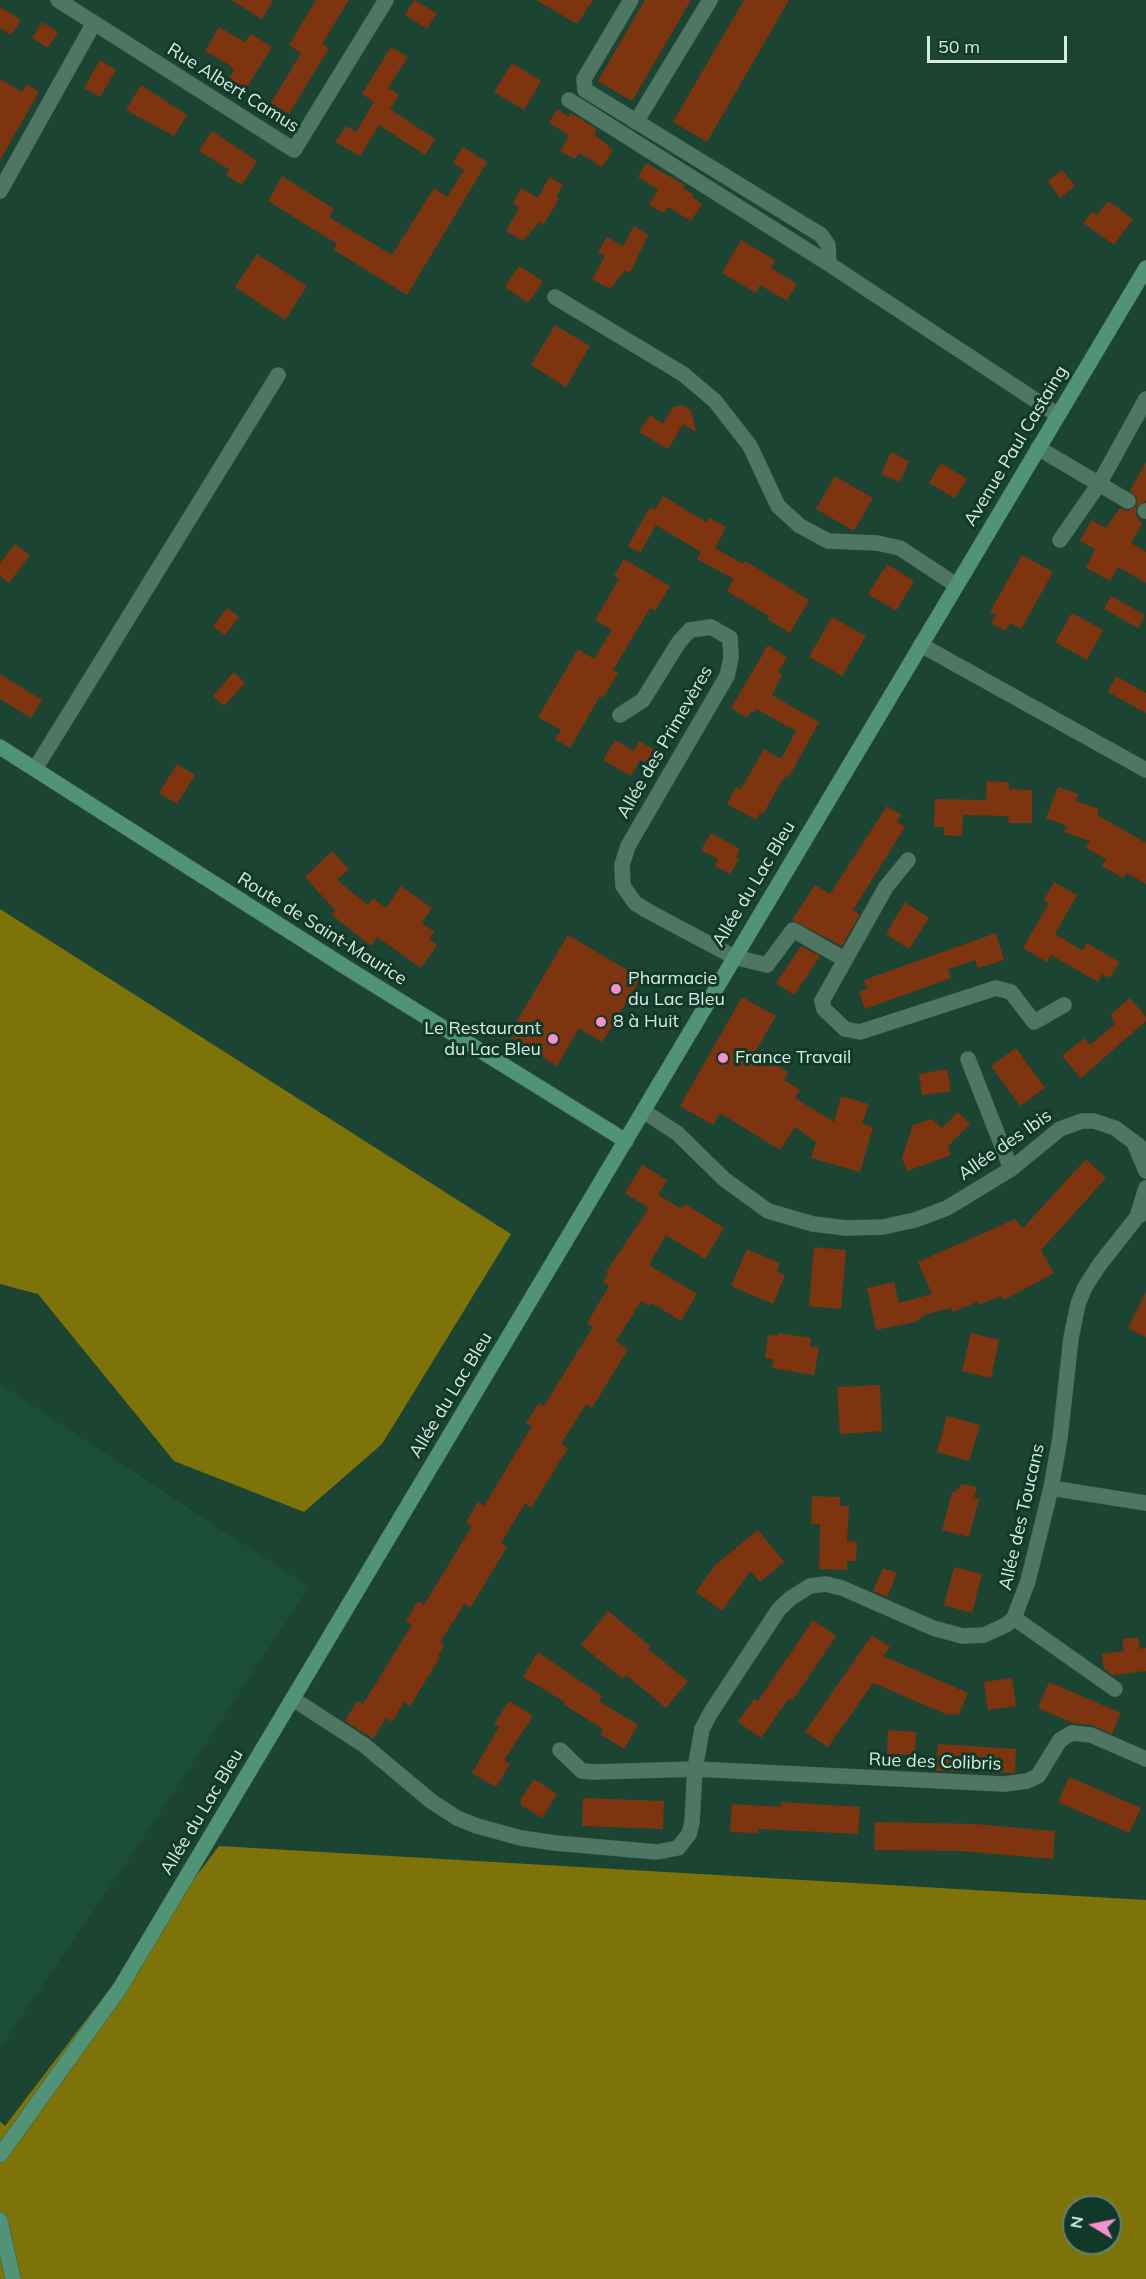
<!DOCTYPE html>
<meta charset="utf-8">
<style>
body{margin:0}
#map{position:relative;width:1146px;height:2279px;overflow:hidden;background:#1c4433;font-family:Mulish,sans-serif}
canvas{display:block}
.north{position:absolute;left:1062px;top:2195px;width:60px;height:60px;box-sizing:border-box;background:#113929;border:2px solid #608173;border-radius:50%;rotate:280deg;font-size:16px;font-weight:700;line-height:24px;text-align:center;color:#d6ece1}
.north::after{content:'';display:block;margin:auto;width:21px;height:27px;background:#f690cf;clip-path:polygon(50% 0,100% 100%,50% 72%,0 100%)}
.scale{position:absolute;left:927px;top:36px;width:140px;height:27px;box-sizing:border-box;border:3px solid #d6ece1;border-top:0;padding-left:8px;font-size:18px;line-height:21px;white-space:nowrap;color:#d6ece1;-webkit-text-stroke:4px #113929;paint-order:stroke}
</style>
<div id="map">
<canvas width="1146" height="2279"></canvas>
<div class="north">N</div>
<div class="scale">50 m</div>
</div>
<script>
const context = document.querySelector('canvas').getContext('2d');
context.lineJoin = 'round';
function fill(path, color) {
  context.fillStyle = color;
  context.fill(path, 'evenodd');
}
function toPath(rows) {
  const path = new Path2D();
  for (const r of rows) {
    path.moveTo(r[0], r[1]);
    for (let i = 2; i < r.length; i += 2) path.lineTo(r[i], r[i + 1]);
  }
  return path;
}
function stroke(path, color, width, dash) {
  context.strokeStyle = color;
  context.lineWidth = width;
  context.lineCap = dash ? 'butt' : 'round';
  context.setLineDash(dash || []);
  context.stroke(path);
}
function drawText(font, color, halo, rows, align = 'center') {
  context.font = font + ' Mulish,sans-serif';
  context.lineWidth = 6;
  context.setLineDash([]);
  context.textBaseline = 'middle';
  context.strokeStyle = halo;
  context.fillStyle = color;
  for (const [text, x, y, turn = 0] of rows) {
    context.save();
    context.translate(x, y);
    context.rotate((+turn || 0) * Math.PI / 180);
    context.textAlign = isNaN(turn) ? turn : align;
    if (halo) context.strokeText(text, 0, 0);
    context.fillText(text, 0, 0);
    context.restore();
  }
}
const built = toPath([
 [0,1384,309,1587,162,1810,0,2048]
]);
const forest = toPath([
 [0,909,511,1234,382,1444,304,1512,174,1461,38,1294,0,1284],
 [219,1846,1146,1900,1146,2279,0,2279,0,2121,5,2126],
 [1074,2207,1110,2207,1110,2243,1074,2243]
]);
const building = toPath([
 [231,0,273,0,262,19],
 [316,0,349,0,322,44,329,48,289,114,271,103,301,53,289,45],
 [414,0,437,13,427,29,405,15],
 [536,0,593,0,577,24],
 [645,0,691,0,632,101,598,81],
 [744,0,789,0,707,142,673,122],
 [0,7,21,20,11,35,0,28],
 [42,22,58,32,48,48,32,38],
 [219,27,245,42,251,34,272,47,246,89,229,78,234,70,231,66,205,51],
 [391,47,408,57,388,88,399,95,390,109,435,139,425,155,379,125,360,156,335,142,346,126,356,132,374,102,362,94],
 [100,60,116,70,100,97,84,88],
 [512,63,541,81,524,110,494,92],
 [0,79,22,92,27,84,39,92,0,160],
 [141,85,187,115,174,136,126,110],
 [557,109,569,117,571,113,597,129,594,134,613,150,602,167,579,153,575,159,560,151,569,135,549,123],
 [212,131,257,161,242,185,226,175,230,170,199,151],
 [463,147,487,162,407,295,334,250,337,244,268,201,282,176,334,209,329,217,392,255,434,188,447,197,464,170,453,163],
 [646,163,685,185,683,188,693,194,692,197,702,204,691,221,668,207,664,213,649,205,658,189,638,177],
 [1062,170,1075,186,1060,198,1048,181],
 [549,177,563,185,556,197,559,199,543,225,539,222,523,241,506,231,519,208,513,203,521,188,538,198],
 [1108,201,1133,219,1114,245,1083,223,1093,211,1097,215],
 [634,226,648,235,630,273,625,270,610,289,592,279,605,256,598,252,607,237,623,246],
 [741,240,775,260,771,268,797,284,787,301,760,285,756,293,722,273],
 [257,254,307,286,285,320,235,287],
 [519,266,543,281,528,303,505,287],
 [555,325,590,346,566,387,531,365],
 [682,405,691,410,696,432,683,424,668,449,639,432,650,415,663,424,673,407],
 [891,452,909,461,900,482,881,474],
 [1146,462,1146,501,1136,507,1136,515,1142,524,1131,543,1146,552,1146,583,1118,567,1110,581,1086,568,1095,549,1080,541,1091,520,1106,528,1120,508,1128,511,1136,506,1137,497,1130,491],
 [941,463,967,479,955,498,929,483],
 [835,476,873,498,854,531,816,509],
 [663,496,706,522,709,518,726,527,715,548,743,564,745,561,809,600,790,633,767,619,769,616,727,591,734,579,697,559,701,552,656,525,640,553,628,546,650,507,655,510],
 [15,544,30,555,9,583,0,576,0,563],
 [1022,555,1053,572,1021,629,1010,623,1005,631,991,623,996,616,990,612],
 [624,559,670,586,655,611,650,608,613,670,618,673,603,698,600,696,570,748,555,739,561,730,538,717,578,649,594,659,612,630,595,620,619,579,614,576],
 [887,564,914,581,896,611,868,594],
 [1111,596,1145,615,1138,628,1104,609],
 [227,608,239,617,225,635,213,627],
 [1072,613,1103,630,1087,660,1055,642],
 [832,617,866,636,842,676,809,657],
 [768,645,787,657,778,672,782,675,772,695,819,722,789,777,787,775,781,782,763,814,760,813,756,820,727,804,736,787,741,789,764,749,781,759,796,731,756,709,755,713,751,711,747,718,731,708],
 [234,672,245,683,224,706,213,696],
 [0,674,42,700,31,718,0,699],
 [1116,676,1146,693,1146,713,1108,692],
 [615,740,634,751,639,741,657,751,649,765,640,760,631,776,603,760],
 [177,764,195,775,177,804,159,793],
 [987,781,1009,782,1009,789,1032,790,1032,823,1008,823,1009,816,963,815,962,836,944,835,944,827,934,827,935,799,986,800],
 [1058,787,1078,794,1076,801,1099,809,1097,815,1146,843,1146,884,1127,873,1123,878,1102,866,1106,859,1086,848,1090,841,1064,832,1067,826,1046,818],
 [887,806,901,815,897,822,905,827,853,910,860,914,842,946,792,920,815,885,830,894],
 [711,833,740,849,736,857,739,859,730,874,715,866,718,859,701,850],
 [332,851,349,869,337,880,368,905,373,898,386,908,401,886,432,908,422,923,435,932,429,939,437,945,421,968,377,937,371,946,332,915,335,910,305,877],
 [1054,882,1077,895,1055,934,1083,951,1087,943,1119,962,1110,978,1102,974,1098,982,1051,955,1047,962,1023,948,1049,903,1044,900],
 [905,902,929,918,909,949,886,934],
 [996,933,1004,960,978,968,975,960,948,969,951,978,865,1009,859,992,867,989,864,980],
 [568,935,641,978,602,1042,579,1028,557,1066,508,1036],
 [801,946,820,956,794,995,776,983],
 [742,997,776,1016,755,1052,788,1072,784,1080,800,1090,795,1098,834,1122,841,1096,869,1104,862,1124,873,1127,860,1172,811,1158,816,1142,795,1127,780,1150,720,1113,713,1125,680,1106],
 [1130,998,1146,1017,1146,1021,1081,1078,1062,1056,1084,1038,1090,1045,1103,1034,1115,1024,1111,1014],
 [1016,1048,1045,1088,1020,1106,991,1066],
 [947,1069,951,1091,922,1095,919,1074],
 [958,1112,970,1124,948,1146,951,1155,907,1171,902,1158,913,1125,932,1119,942,1128],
 [1086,1159,1106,1178,1041,1250,1054,1273,1004,1300,1001,1296,978,1305,979,1301,953,1312,952,1308,926,1314,915,1322,876,1330,867,1288,894,1282,899,1303,932,1294,918,1262,1015,1219,1023,1228],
 [642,1165,667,1180,658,1195,682,1209,685,1204,724,1228,705,1259,666,1235,649,1265,697,1294,681,1321,652,1303,649,1306,641,1301,616,1341,628,1349,592,1408,586,1404,561,1444,568,1448,531,1508,525,1503,501,1543,507,1547,495,1567,470,1608,465,1603,440,1642,444,1645,438,1656,440,1657,410,1706,404,1702,392,1722,386,1718,373,1739,345,1721,357,1701,363,1704,412,1625,406,1621,418,1601,424,1605,472,1526,466,1522,478,1502,484,1506,532,1426,526,1423,539,1403,544,1406,593,1327,587,1323,609,1286,603,1282,608,1274,606,1272,649,1208,625,1193],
 [814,1247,846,1250,841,1309,809,1306],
 [747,1249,780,1263,777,1272,785,1275,773,1304,731,1286],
 [1146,1292,1146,1337,1128,1328],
 [778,1333,811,1338,810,1346,819,1348,814,1375,772,1368,774,1360,765,1358,768,1335,777,1336],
 [971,1333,999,1340,991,1378,962,1371],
 [880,1385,882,1431,840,1434,837,1387],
 [947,1416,980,1425,969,1461,937,1452],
 [962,1484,977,1487,974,1497,979,1499,969,1537,942,1530,952,1492,955,1492],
 [812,1496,840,1497,840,1506,849,1506,847,1541,857,1542,856,1561,847,1561,847,1570,819,1569,820,1524,811,1524],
 [758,1530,784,1562,760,1582,750,1571,722,1611,696,1592,715,1565],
 [954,1567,982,1574,972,1613,944,1605],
 [883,1568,897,1573,887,1597,873,1591],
 [608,1611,650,1646,648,1649,688,1681,666,1708,626,1675,623,1679,581,1645],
 [813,1620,836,1636,793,1700,789,1698,761,1738,738,1722,754,1699,758,1701],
 [872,1635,890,1647,883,1656,968,1693,959,1714,948,1715,873,1683,828,1747,805,1732],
 [1138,1637,1140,1649,1146,1648,1146,1671,1112,1675,1104,1669,1102,1654,1124,1651,1122,1639],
 [538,1652,602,1696,599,1701,638,1725,624,1749,600,1734,603,1729,563,1704,565,1702,523,1677],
 [1012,1678,1016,1706,988,1710,984,1682],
 [1049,1682,1121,1713,1112,1734,1092,1725,1073,1723,1038,1708],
 [509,1701,533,1716,504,1760,510,1764,496,1787,472,1773,499,1727,494,1724],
 [888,1730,916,1732,915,1755,887,1754],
 [938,1744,1016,1749,1015,1773,936,1771],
 [1069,1777,1141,1808,1129,1833,1058,1802],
 [534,1779,557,1794,542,1818,521,1805,521,1799],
 [583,1798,664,1801,663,1829,582,1826],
 [781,1802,860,1807,858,1834,758,1829,758,1833,730,1832,732,1804,781,1807],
 [875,1822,976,1824,1055,1831,1053,1859,961,1851,874,1850]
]);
const street = toPath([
 [58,0,294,150,386,0],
 [631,0,584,79,585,90,821,235,828,245,829,264],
 [569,100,829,264,1058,415],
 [636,122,710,0],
 [0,191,94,23],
 [555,297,683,374,715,401,750,446,778,506,800,526,828,541,877,543,900,548,956,585],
 [1038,448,1128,501],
 [1145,511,1146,511],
 [1060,540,1099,484,1146,399],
 [921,645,1146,770],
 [620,715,643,700,679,642,690,630,711,627,730,638,731,658,727,676,628,846,622,865,623,886,635,903,646,910,734,957,767,965,793,930,844,959],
 [35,769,278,375],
 [908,860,886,887,822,1001,824,1009,845,1029,860,1032,996,988,1011,992,1034,1022,1064,1005],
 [968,1059,1011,1169],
 [643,1111,677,1133,724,1179,768,1211,813,1224,846,1228,883,1227,915,1220,947,1208,1011,1169,1060,1129,1082,1121,1094,1121,1115,1128,1146,1151],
 [1135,1145,1146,1171],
 [1137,1217,1146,1188],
 [1051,1488,1146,1503],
 [1014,1618,1115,1689],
 [293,1699,364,1745,431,1801,457,1818,477,1826,521,1838,555,1843,657,1852,678,1848,689,1834,692,1822,695,1769,702,1729,711,1712,779,1609,791,1598,810,1586,826,1584,842,1588,933,1628,962,1636,984,1635,1006,1625,1014,1618,1028,1581,1051,1488,1060,1438,1071,1338,1078,1304,1085,1287,1100,1264,1137,1217,1146,1212],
 [560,1750,582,1771,594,1772,695,1769,1004,1784,1027,1781,1038,1776,1060,1740,1072,1733,1091,1735,1146,1759]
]);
const secondary = toPath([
 [0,747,347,968,626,1141],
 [0,2155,120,1988,1146,268],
 [0,2220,13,2279]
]);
const markers = [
 [616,989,6,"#f690cf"],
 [601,1022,6,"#f690cf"],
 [553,1039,6,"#f690cf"],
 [723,1058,6,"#f690cf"]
];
const streetNames = [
 ["Rue Albert Camus",233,88,32],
 ["Avenue Paul Castaing",1016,446,-59],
 ["Allée des Primevères",665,742,-60],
 ["Allée du Lac Bleu",754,884,-59],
 ["Route de Saint-Maurice",322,929,32],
 ["Allée des Ibis",1005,1145,-35],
 ["Allée du Lac Bleu",451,1395,-59],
 ["Allée des Toucans",1022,1517,-77],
 ["Rue des Colibris",935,1762,2],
 ["Allée du Lac Bleu",202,1812,-59]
];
const poiNames = [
 ["Pharmacie",628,979],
 ["du Lac Bleu",628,1000],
 ["8 à Huit",613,1022],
 ["Le Restaurant",541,1029,"right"],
 ["du Lac Bleu",541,1050,"right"],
 ["France Travail",735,1058]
];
fill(built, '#1b4d38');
fill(forest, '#7d7309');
fill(building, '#7e340f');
stroke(street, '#3c6052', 16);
stroke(secondary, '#3c6052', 16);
stroke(street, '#4e7663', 15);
stroke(secondary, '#509376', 15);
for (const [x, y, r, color] of markers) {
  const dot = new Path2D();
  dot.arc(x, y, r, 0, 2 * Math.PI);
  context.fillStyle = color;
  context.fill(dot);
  stroke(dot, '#113929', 2);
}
drawText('18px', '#d6ece1', '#113929', streetNames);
drawText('18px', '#d6ece1', '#113929', poiNames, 'left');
</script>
